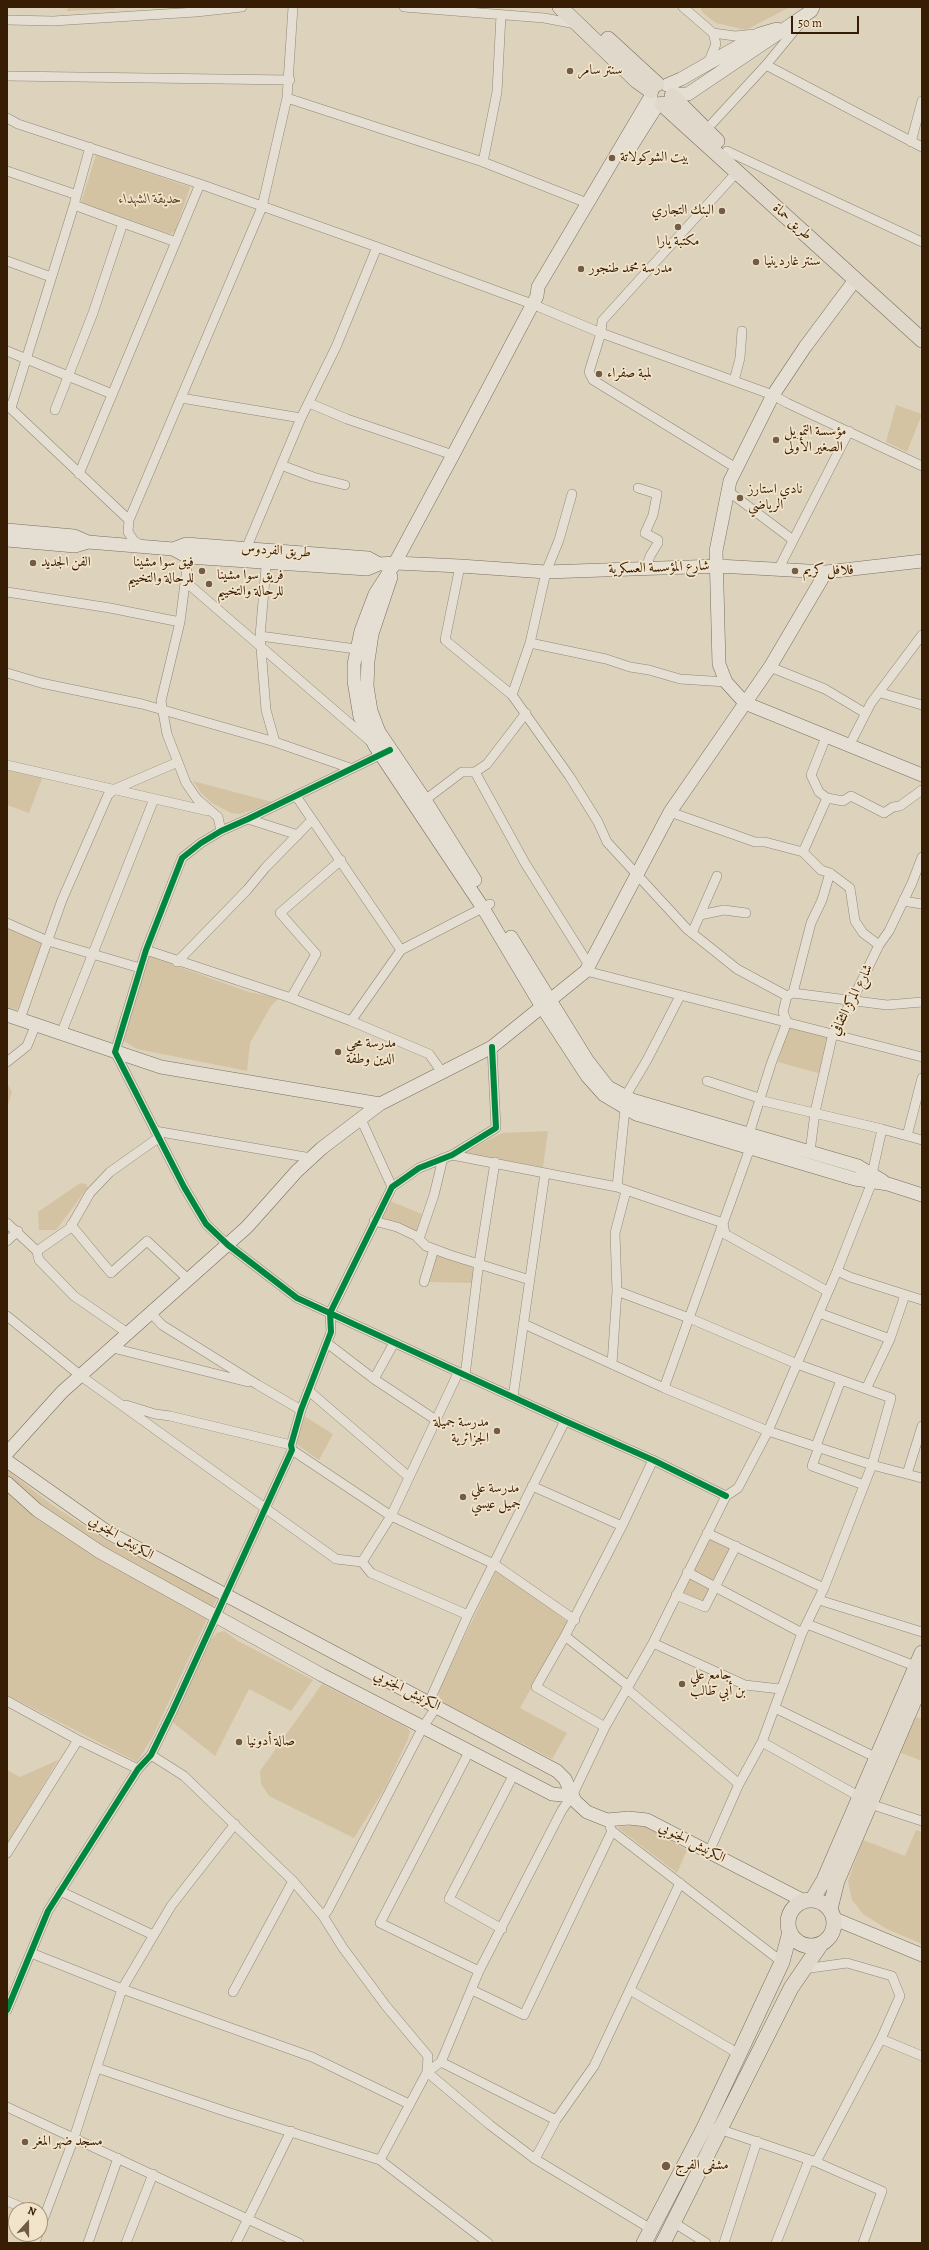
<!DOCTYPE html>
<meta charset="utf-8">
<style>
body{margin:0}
#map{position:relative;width:929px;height:2250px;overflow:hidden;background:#ddd2bb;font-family:Alegreya,serif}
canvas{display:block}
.frame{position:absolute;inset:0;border:8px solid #381d05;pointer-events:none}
.north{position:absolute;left:8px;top:2202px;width:40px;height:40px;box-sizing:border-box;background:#f2e4ca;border:1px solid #a8947b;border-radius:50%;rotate:21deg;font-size:11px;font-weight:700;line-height:16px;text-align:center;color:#381d05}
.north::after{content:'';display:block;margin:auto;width:14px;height:18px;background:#725c45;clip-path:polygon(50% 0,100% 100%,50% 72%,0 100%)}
.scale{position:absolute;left:791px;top:16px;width:68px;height:18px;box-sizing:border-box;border:2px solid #381d05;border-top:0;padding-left:5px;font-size:12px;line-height:14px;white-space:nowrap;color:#381d05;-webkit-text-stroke:3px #f2e4ca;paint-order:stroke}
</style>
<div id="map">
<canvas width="929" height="2250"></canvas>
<div class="frame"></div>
<div class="north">N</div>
<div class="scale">50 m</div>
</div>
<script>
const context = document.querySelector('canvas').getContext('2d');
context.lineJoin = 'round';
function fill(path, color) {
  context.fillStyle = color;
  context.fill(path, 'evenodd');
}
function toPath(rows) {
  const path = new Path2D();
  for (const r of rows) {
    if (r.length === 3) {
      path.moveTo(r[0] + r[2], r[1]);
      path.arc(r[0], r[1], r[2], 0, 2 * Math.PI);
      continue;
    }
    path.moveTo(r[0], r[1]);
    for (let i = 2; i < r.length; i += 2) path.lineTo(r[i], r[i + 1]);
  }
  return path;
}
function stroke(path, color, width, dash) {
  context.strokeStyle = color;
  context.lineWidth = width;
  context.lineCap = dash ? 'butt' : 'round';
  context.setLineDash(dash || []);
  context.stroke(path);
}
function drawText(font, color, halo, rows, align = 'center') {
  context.font = font + ' Alegreya,Amiri,serif';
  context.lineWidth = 3.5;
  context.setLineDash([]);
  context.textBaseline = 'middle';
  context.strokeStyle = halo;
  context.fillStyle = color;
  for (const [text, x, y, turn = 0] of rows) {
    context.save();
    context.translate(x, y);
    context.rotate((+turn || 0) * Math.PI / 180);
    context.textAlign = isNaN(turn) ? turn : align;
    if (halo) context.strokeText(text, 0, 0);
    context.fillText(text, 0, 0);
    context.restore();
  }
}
const green = toPath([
 [68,7,116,7,114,9,67,11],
 [700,7,790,7,746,30,716,23,703,13],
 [96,155,190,187,175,232,170,234,81,203],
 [896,405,922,414,907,452,886,442],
 [7,767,43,776,29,813,7,805],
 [193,781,272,802,253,810,240,814,231,813,212,803,201,793],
 [7,928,43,943,17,1010,7,1007],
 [147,953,179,967,249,992,279,998,271,1006,250,1043,247,1071,137,1049,122,1040],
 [789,1024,832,1036,821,1074,778,1062],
 [7,1083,12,1092,7,1108],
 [548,1131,543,1167,463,1153,502,1133],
 [80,1183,86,1184,88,1187,56,1230,39,1230,38,1212],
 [390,1201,422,1214,416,1233,380,1217],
 [437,1254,475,1268,473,1283,428,1282],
 [304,1416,333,1434,319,1460,295,1443],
 [7,1470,52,1505,107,1541,217,1598,152,1738,137,1762,7,1695],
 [710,1537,733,1548,715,1583,693,1572],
 [497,1569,568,1622,520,1708,567,1733,552,1759,444,1703,439,1697,439,1690],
 [689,1578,711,1589,703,1606,681,1595],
 [224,1631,238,1641,313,1680,291,1711,249,1689,215,1756,171,1721,211,1640,217,1633],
 [322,1684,406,1727,410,1731,408,1739,385,1788,354,1838,269,1796,261,1784,260,1771],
 [914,1716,922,1719,922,1761,899,1752],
 [58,1760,7,1845,7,1770,20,1777],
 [638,1825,648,1828,687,1850,677,1873,617,1827],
 [916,1830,922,1832,922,1944,887,1929,863,1914,852,1900,848,1881,863,1840,905,1856]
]);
const street = toPath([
 [404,7,544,18,576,24],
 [683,7,713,33,735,36,755,34],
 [7,20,53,21,196,12,242,7],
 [708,63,716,44,713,33],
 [766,65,922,147],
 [7,76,290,80],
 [287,98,483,162,587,203],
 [7,118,18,124,200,184,377,247,532,304,601,333,773,395,787,403,922,466],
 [706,130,766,65,803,20],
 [911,142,922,101],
 [727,151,922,242],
 [483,162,497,92,501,15],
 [7,171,77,195],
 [123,223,176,242],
 [7,261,51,277],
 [7,351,112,394],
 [734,381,740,358,742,331],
 [181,398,301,418],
 [309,403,347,419,453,455],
 [7,405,129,520],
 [11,408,74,205,90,147],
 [55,410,93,313,123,223,74,205],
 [281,465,313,477,345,485],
 [736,468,593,380,589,372,601,333,602,321,737,172],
 [79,474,200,184],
 [638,488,657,494,653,515,645,533,658,540,658,543,650,556,646,568],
 [728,491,793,540],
 [143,546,134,541,128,532,129,520,262,207,287,98,293,7],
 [246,549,301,418,336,347,377,247],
 [189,552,180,622,161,701,167,734,186,783,197,799,218,817,221,831],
 [267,556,260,636,266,710,275,742],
 [460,566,445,640,512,695,570,777,598,822,607,842,687,929,737,969,787,996,783,1012,787,1022,771,1064,749,1134],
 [778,570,849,431],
 [186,582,370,741],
 [7,592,110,608,180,622],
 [260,636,356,649],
 [530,643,606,659,630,667,649,670,680,679,726,682],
 [770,667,825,689,865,713],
 [7,673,41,683,142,704,275,742,350,768],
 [881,693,922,705],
 [512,695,530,643,546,572,559,540,572,494],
 [826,737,811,775,819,792,827,798,843,801,851,796,884,813,893,807,900,806,922,790],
 [849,746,871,703,922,635],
 [386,752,248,819,221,831,201,843,182,858,146,950,115,1052,184,1187,206,1224,228,1245,297,1298,565,1421,653,1460,726,1496],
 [7,765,208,811],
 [475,772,525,863,589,965],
 [296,796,401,950],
 [425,800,462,772,475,772,487,764,526,713],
 [670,812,755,842,765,842,803,852],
 [248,819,298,835],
 [830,873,850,888,855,921,863,933,879,945],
 [903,901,922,904],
 [700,915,724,910,746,913],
 [7,923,48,941,140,968],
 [692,933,717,876],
 [146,950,291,998,351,1021,429,1054,442,1072],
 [177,962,247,890,266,867,311,821],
 [586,971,922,1057],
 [793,993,811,923,822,900,830,873,821,870,803,852,827,798],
 [789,995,793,993,887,1005,922,1002],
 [291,998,316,954,280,913,341,860],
 [20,1019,62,900,108,795,115,789,178,762],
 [351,1021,401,950,490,904],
 [61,1034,154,799],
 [7,1062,27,1046,36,1024],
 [707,1081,759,1098],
 [625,1097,647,1060,680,996],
 [759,1100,882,1129,922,1140],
 [360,1117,392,1187],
 [155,1131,311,1158],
 [907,1136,922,1078],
 [810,1152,815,1112,833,1033,852,1001,879,945,889,931,912,883,922,857],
 [452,1155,617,1187,723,1223,725,1234,827,1291],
 [872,1174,882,1129],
 [617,1187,625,1109],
 [374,1221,397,1227,416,1236,426,1246,450,1255,530,1280],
 [7,1223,37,1251,70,1228,90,1193,110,1172,158,1138],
 [71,1225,111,1273,147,1241,189,1280],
 [419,1239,434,1195,443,1158],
 [7,1241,18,1231],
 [37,1251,39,1260,74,1296,129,1334],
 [837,1271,850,1277,922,1300],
 [424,1282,434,1249],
 [617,1291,689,1318,797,1364,891,1398,872,1465,824,1588,802,1633,762,1742,739,1784,709,1852],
 [819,1313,890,1339,866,1389],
 [152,1314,162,1325,258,1385,301,1410],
 [7,1316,81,1376,336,1559,362,1562,391,1516,458,1373],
 [524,1324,664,1388,768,1431,872,1465,922,1478],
 [890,1339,905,1295],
 [327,1343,374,1379,394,1343],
 [113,1348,248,1382],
 [612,1364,617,1291,615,1233,626,1191],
 [465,1376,478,1270,495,1162],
 [374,1379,436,1420],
 [664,1388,750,1148],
 [309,1391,409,1477],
 [513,1397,545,1173],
 [126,1405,155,1414,170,1416,291,1445],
 [816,1446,841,1380],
 [819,1447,812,1466,864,1485],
 [292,1450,391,1516,494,1564,575,1620],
 [907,1474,922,1426],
 [532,1486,622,1526],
 [707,1533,824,1588],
 [362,1562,371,1573,468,1615],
 [687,1572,802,1633],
 [676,1595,705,1607,736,1546],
 [819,1600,922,1632],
 [807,1624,915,1666],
 [565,1636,622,1526,653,1460],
 [653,1643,745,1685,780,1689],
 [626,1688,739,1784],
 [7,1701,78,1740,138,1769],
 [429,1702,468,1615,565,1421],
 [775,1708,877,1758],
 [605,1727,536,1687,565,1636,627,1685],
 [762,1742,860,1797],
 [469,1752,380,1923,479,1971],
 [151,1755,184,1776,293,1881,323,1916,343,1948,386,2006,428,2056,427,2072,490,2125,535,2159,651,2229],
 [870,1804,922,1821],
 [610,1827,612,1831,782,1962],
 [7,1853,78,1740],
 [60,1891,153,1935],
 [323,1916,328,1910,423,1727,437,1706],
 [502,1929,449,1899,514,1774],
 [31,1953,122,1989,312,2057,409,2104],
 [803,1969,847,1963,892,1976,900,1996,881,2039,816,2162],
 [472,1990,524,2015,612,1831],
 [630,1990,739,2054],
 [233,1992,293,1881],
 [7,2010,48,1911,138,1769,151,1755,172,1712,292,1450,291,1445,301,1410,331,1332,330,1313,392,1187,419,1168,452,1155,496,1128,492,1047],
 [881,2039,922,2056],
 [441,2062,556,2120],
 [97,2068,227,2112,380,2160,488,2243],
 [7,2107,299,2243],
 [716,2128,816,2162,882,2191,863,2243],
 [535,2159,556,2120,594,2066,680,1883],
 [380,2160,427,2072,441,2062,479,1971,562,1810,572,1796,605,1727,653,1643,726,1496,738,1488,768,1431,837,1271,872,1182],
 [7,2201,28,2210],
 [673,2222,706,2243],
 [40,2228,74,2138,122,1989,171,1906,235,1824],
 [35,2243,38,2234],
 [88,2243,118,2158],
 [126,2243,153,2174],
 [236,2243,291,2131],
 [724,2243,757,2141],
 [776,2243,809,2160]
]);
const secondary = toPath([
 [667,85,681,79,760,34,777,29],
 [672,94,688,94,792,24,811,11,813,7],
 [651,96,538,287,537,296,453,455,395,563,375,594,361,631,354,664,354,681,360,717,375,746,483,908,542,1007,587,1076,604,1095,636,1114,855,1179,888,1184,922,1195],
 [627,153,658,104],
 [855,280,805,347,773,395,730,481,716,551,719,664,726,682,745,703,922,775],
 [7,530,74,536,88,542,173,549,188,557,367,569,379,564,395,563,460,566,546,572,718,566,826,572,922,561],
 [7,540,75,546,88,542],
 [173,549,186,544,368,558,379,564],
 [391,577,372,634,368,661,367,686,371,711,379,732,425,800,475,880],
 [511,937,587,1060,608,1087,632,1100,858,1166,883,1181],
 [7,1015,161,1067,380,1104,492,1047,586,971,670,812,770,667,826,572],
 [7,1453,62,1392,247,1227,297,1171,322,1148,380,1104],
 [7,1461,109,1533,557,1771,565,1779,575,1801,587,1812,607,1820,629,1818,647,1820,804,1901],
 [7,1483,37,1510,100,1552,322,1675,552,1794,572,1796],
 [835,1919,922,1955]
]);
const primary = toPath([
 [560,7,637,81,651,91],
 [608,39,657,84],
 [672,96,717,141],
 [662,104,922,340],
 [811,1923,23],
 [812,1900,824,1880,922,1653],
 [830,1909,837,1881,922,1682],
 [644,2243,704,2128,739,2054,782,1962,790,1932],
 [663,2243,791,1988,821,1944]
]);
const cycleway = toPath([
 [390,750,248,819,221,831,201,843,182,858,146,950,115,1052,184,1187,206,1224,228,1245,297,1298,565,1421,653,1460,726,1496],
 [7,2010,48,1911,138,1769,151,1755,172,1712,292,1450,291,1445,301,1410,331,1332,330,1313,392,1187,419,1168,452,1155,496,1128,492,1047]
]);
const markers = [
 [570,71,4,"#725c45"],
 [612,158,4,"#725c45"],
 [722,211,4,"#725c45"],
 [678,227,4,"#725c45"],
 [756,262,4,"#725c45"],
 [581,269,4,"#725c45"],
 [599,374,4,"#725c45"],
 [776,440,4,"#725c45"],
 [740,498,4,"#725c45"],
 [33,563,4,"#725c45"],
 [202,571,4,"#725c45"],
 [795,571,4,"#725c45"],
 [209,584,4,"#725c45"],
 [338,1052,4,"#725c45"],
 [497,1431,4,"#725c45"],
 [463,1497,4,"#725c45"],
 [682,1684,4,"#725c45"],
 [239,1742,4,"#725c45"],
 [25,2142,4,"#725c45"],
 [666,2166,5,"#725c45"]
];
const poiNames = [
 ["سنتر سامر",578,71],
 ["بيت الشوكولاتة",620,158],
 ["البنك التجاري",714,211,"right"],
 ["مكتبة يارا",678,242,"center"],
 ["سنتر غاردينيا",764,262],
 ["مدرسة محمد طنجور",589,269],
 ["لمبة صفراء",607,374],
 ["مؤسسة التمويل",784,432],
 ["الصغير الأولى",784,448],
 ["نادي استارز",748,490],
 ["الرياضي",748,506],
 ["الفن الجديد",41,563],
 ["فيق سوا مشينا",194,563,"right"],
 ["للرحالة والتخييم",194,579,"right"],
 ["فلافل كريم",803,571],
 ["فريق سوا مشينا",217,576],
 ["للرحالة والتخييم",217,592],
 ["مدرسة محي",346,1044],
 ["الدين وطفة",346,1060],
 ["مدرسة جميلة",489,1423,"right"],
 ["الجزائرية",489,1439,"right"],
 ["مدرسة علي",471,1489],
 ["جميل عيسي",471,1505],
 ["جامع علي",690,1676],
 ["بن أبي طالب",690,1692],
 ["صالة أدونيا",247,1742],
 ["مسجد ضهر المغر",33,2142],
 ["مشفى الفرج",675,2166]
];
const parkNames = [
 ["حديقة الشهداء",150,200]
];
const streetNames = [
 ["طريق حماة",792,222,42],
 ["طريق الفردوس",276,551,4],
 ["شارع المؤسسة العسكرية",659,568,-2],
 ["شارع المركز الثقافي",852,1000,-63],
 ["الكرنيش الجنوبي",121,1538,31],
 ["الكرنيش الجنوبي",407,1691,27],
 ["الكرنيش الجنوبي",692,1843,27]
];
fill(green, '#d4c3a3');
stroke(street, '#918778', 10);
stroke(secondary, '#796f60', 14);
stroke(primary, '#796f60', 16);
stroke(street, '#e4ded3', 9);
stroke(secondary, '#e4ded3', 13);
stroke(primary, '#dfd8cb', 15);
stroke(cycleway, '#00873e', 6);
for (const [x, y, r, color] of markers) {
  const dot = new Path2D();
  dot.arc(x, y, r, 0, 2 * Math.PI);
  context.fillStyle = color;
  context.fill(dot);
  stroke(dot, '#f2e4ca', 1.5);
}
drawText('14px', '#381d05', '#f2e4ca', poiNames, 'left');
drawText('italic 14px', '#5d4428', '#f2e4ca', parkNames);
drawText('14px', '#381d05', '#f2e4ca', streetNames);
</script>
